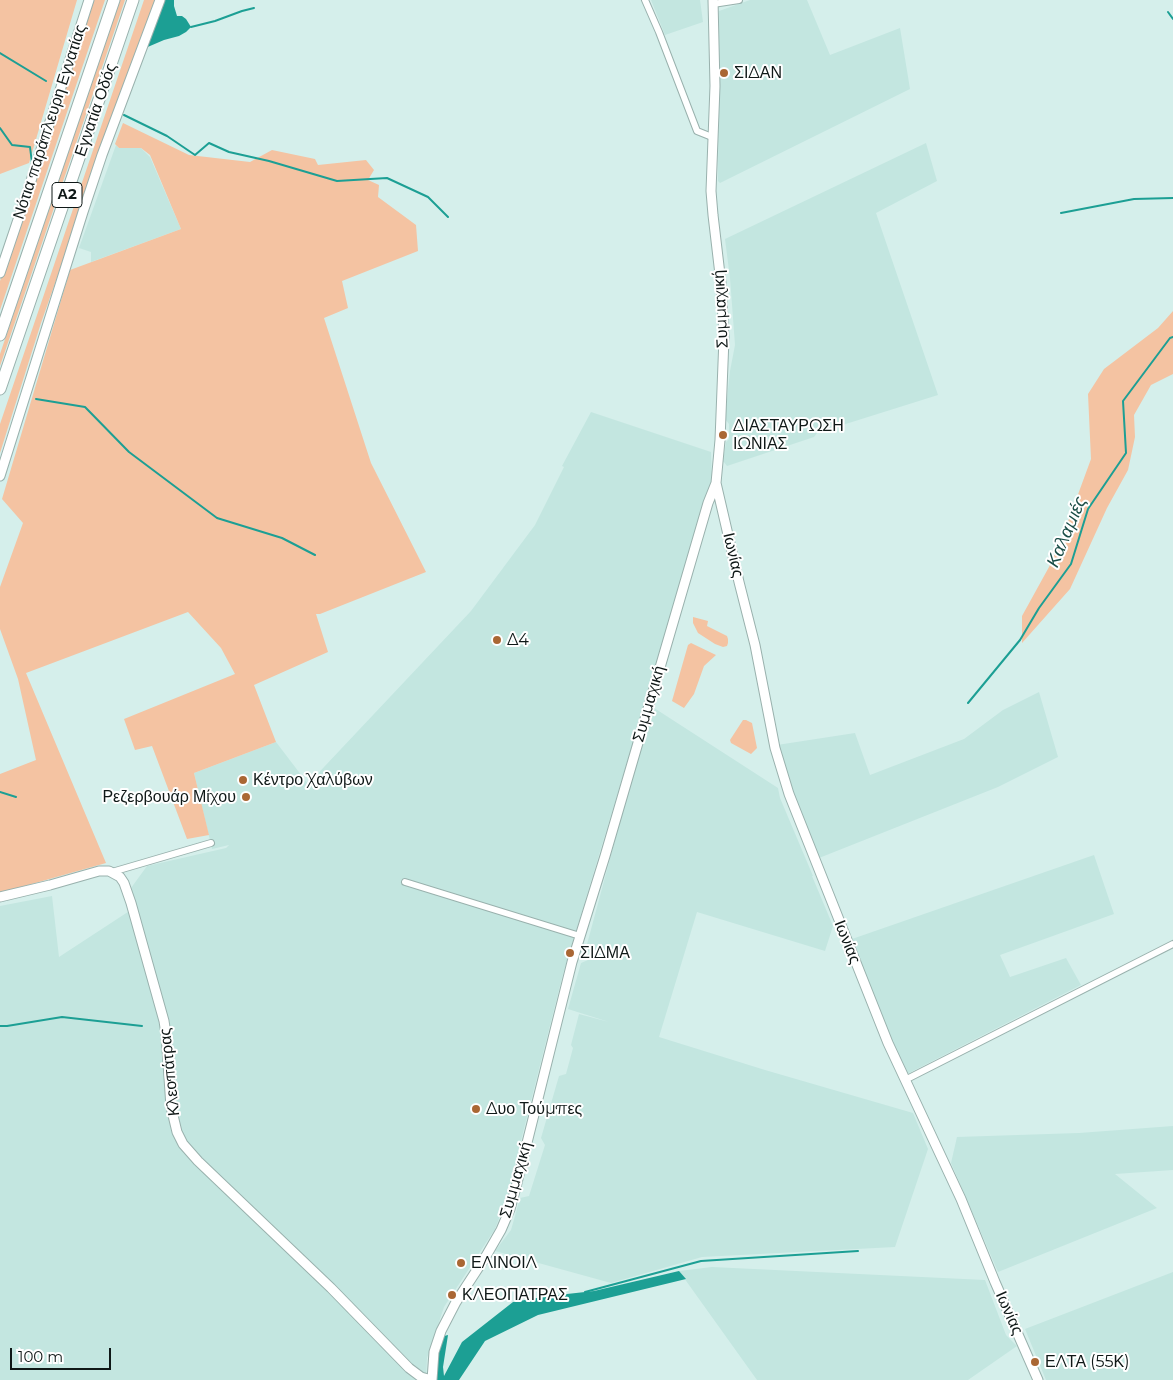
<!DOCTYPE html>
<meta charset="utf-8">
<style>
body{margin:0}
#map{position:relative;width:1173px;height:1380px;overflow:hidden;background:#d5efeb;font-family:Montserrat,sans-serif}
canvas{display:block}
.scale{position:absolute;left:10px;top:1348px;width:101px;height:22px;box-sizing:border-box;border:2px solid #0f1817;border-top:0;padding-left:6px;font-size:15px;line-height:18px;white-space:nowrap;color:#0f1817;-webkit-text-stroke:4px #fff;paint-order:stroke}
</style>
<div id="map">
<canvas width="1173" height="1380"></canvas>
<div class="scale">100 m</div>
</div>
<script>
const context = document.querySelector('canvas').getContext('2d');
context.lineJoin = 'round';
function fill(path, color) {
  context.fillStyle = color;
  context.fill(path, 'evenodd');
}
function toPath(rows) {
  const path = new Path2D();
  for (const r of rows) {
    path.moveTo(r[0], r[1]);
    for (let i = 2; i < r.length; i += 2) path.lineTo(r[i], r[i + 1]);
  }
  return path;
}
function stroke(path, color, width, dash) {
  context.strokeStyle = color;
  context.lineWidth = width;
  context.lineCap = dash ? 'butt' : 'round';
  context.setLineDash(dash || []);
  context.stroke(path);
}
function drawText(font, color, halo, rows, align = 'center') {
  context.font = font + ' Montserrat,sans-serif';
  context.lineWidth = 4;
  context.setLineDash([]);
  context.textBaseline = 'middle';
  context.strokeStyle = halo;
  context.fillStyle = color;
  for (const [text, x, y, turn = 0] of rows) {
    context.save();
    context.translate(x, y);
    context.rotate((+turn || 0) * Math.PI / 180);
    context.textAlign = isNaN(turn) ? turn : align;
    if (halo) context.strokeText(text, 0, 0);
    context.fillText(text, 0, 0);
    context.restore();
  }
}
const built = toPath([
 [651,0,700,0,703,22,665,35],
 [750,0,807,0,830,55,900,28,910,89,720,183,718,181,719,11],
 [926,143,937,181,876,213,938,395,817,433,814,437,727,466,723,461,726,442,729,439,729,424,725,419,730,371,735,345,730,278,725,239],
 [116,145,119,148,141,148,150,157,181,229,91,262,91,252,79,248],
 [591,412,711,452,712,481,563,974,506,1200,495,1229,444,1307,427,1358,426,1380,0,1380,0,906,52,896,59,957,137,906,131,888,147,866,226,848,229,845,212,849,194,773,276,742,308,784,471,611,535,525,564,467,562,466],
 [1039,692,1058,757,998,787,819,858,796,801,777,745,855,733,870,775,964,739,1003,710],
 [651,706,778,788,780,798,813,876,812,876,833,926,825,951,697,912,659,1037,765,1070,913,1113,928,1149,895,1247,702,1257,611,1283,495,1251,511,1230,520,1198,529,1196,545,1145,541,1138,559,1076,566,1074,573,1048,571,1045,579,1014,609,1022,568,1009,581,963,588,960,590,954,586,948],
 [1094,855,1114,914,1000,955,1010,977,1066,958,1081,985,907,1074,883,1020,852,939],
 [1173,1126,1173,1170,1115,1174,1157,1208,998,1272,951,1163,957,1137,1079,1133],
 [712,1267,985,1280,1006,1335,1017,1346,968,1380,757,1380,679,1271],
 [1173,1272,1173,1380,1046,1380,1025,1329]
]);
const green = toPath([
 [0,0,77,0,29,163,0,174],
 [92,0,105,0,0,310,0,281,12,249],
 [120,0,125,0,0,366,0,354],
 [144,0,155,0,41,323,0,453,0,424],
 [123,123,189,155,250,162,272,150,315,159,318,165,366,160,374,170,368,180,379,185,378,197,416,225,418,251,342,281,348,308,324,318,371,463,426,572,320,614,316,614,328,652,254,685,276,742,194,773,209,835,187,839,152,746,135,750,124,719,235,674,221,648,188,612,26,673,106,863,0,893,0,774,36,760,18,679,0,629,0,587,23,523,2,499,70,270,181,229,150,155,141,148,119,148,115,144],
 [1173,311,1173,374,1151,385,1134,415,1135,437,1128,470,1107,508,1070,589,1022,643,1022,616,1049,567,1062,538,1091,459,1088,394,1104,369,1158,328],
 [693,617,708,621,707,626,727,636,728,639,728,643,727,646,723,647,715,644,698,633,693,623],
 [691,643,716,655,704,666,694,694,684,708,672,701,688,645],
 [743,720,746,720,752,723,757,748,751,754,731,743,730,740]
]);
const water = toPath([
 [163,0,174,0,174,6,177,16,182,16,186,19,191,27,186,32,179,36,164,40,143,49],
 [679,1271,686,1279,538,1315,485,1341,459,1380,436,1380,436,1363,439,1347,444,1336,448,1335,443,1367,444,1376,462,1342,513,1302,549,1296,594,1291]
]);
const stream = toPath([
 [1168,12,1173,19],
 [191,27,215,21,242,11,254,8],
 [0,53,46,81],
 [124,115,167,136,195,155,209,143,229,152,269,161,337,181,387,178,428,197,448,217],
 [0,128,12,145,30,147,32,163],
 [1061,213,1134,199,1173,198],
 [36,399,85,407,129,452,217,518,282,538,315,555],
 [968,703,1020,640,1039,608,1071,564,1088,509,1126,453,1123,401,1170,338,1173,337],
 [0,792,16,797],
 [0,1026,7,1026,62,1017,142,1026],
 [585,1292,701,1261,858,1251]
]);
const street = toPath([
 [645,0,659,32,697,131,712,137],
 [713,4,739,0],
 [112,872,211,843],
 [405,882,580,936],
 [905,1080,1173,944]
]);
const secondary = toPath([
 [0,273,29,187,89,0],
 [0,476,83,212,102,155,160,0],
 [716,483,739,582,755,645,775,748,789,794,888,1043,961,1199,995,1282,1038,1380],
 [0,897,50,885,99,871,109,871,120,877,124,883,131,903,164,1021,166,1034,171,1107,177,1132,183,1144,198,1161,331,1288,409,1368,421,1377,432,1380],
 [432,1380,434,1352,441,1331,456,1302,486,1256,501,1230,510,1209,516,1187,572,962,605,856,708,503,716,483,720,440,724,338,721,283,713,215,711,191,715,86,713,0]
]);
const highway = toPath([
 [0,335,114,0],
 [0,389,133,0]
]);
const markers = [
 [724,73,5,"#aa6734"],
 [723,435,5,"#aa6734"],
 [497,640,5,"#aa6734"],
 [243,780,5,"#aa6734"],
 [246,797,5,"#aa6734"],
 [570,953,5,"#aa6734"],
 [476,1109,5,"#aa6734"],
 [461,1263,5,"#aa6734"],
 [452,1295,5,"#aa6734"],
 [1035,1362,5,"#aa6734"]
];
const shields = [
 [67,195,30]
];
const shieldNames = [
 ["Α2",67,195]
];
const poiNames = [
 ["ΣΙΔΑΝ",734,73],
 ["ΔΙΑΣΤΑΥΡΩΣΗ",733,426],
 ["ΙΩΝΙΑΣ",733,444],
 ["Δ4",507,640],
 ["Κέντρο Χαλύβων",253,780],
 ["Ρεζερβουάρ Μίχου",236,797,"right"],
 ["ΣΙΔΜΑ",580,953],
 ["Δυο Τούμπες",486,1109],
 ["ΕΛΙΝΟΙΛ",471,1263],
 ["ΚΛΕΟΠΑΤΡΑΣ",462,1295],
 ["ΕΛΤΑ (55Κ)",1045,1362]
];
const streetNames = [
 ["Εγνατία Οδός",96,110,-71],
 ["Νότια παράπλευρη Εγνατίας",50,122,-72],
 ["Συμμαχική",721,309,-93],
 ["Ιωνίας",733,555,77],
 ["Συμμαχική",649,704,-74],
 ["Ιωνίας",847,942,68],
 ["Κλεοπάτρας",170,1072,-96],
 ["Συμμαχική",516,1180,-74],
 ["Ιωνίας",1009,1313,66]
];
const waterNames = [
 ["Καλαμιές",1067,532,-67]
];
fill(built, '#c3e6e0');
fill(green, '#f4c3a2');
fill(water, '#1c9f94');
stroke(stream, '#1c9f94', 2);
stroke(street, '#99b1ad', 8);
stroke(secondary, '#99b1ad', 11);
stroke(highway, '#99b1ad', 13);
stroke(street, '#fff', 6);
stroke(secondary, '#fff', 9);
stroke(highway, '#fff', 11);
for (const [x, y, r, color] of markers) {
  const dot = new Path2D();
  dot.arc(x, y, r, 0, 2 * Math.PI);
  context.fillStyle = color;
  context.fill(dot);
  stroke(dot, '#fff', 2);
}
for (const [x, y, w] of shields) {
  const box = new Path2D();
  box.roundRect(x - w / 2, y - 12.5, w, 25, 4);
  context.fillStyle = '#fff';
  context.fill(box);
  stroke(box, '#0f1817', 1);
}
drawText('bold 15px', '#0f1817', null, shieldNames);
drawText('16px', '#0f1817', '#fff', poiNames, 'left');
drawText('16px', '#0f1817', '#fff', streetNames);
drawText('italic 18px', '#1a4d47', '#fff', waterNames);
</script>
